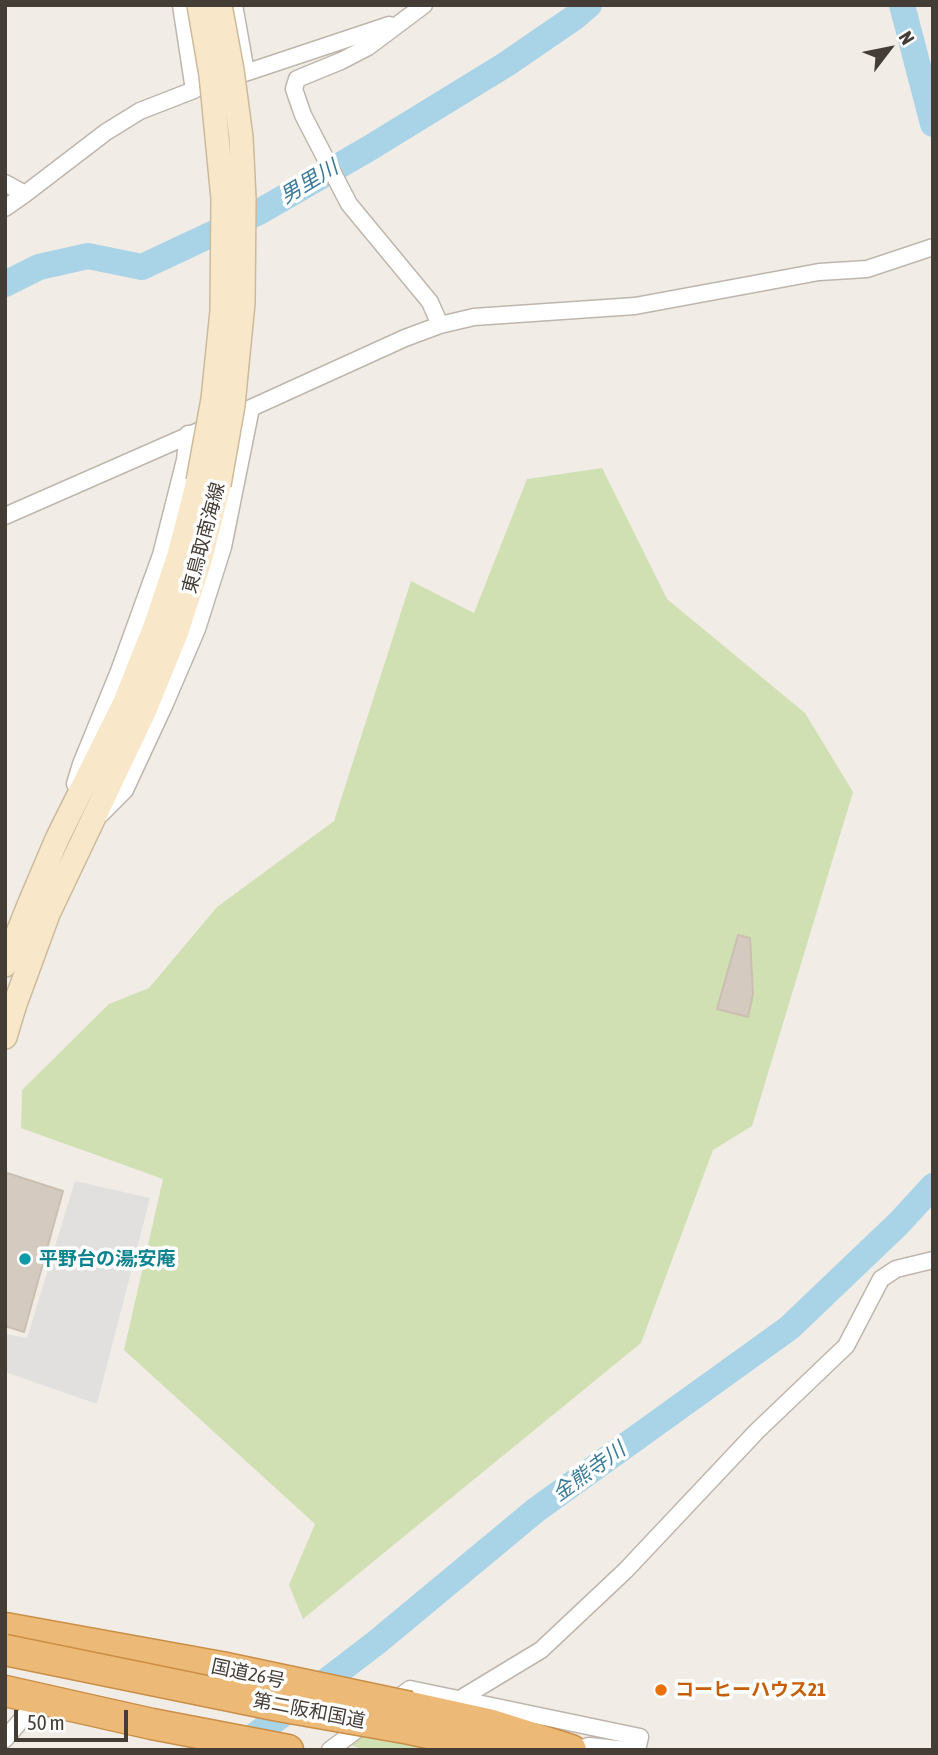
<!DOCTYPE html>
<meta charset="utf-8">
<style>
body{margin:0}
#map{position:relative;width:938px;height:1755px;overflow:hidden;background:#f1ede6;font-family:"Asap Condensed",sans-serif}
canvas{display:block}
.frame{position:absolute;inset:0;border:7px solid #433d36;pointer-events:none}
.north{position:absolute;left:854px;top:14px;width:70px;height:70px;-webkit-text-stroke:5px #fff;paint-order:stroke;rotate:58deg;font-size:19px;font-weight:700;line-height:28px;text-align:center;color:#433d36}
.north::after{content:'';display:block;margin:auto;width:24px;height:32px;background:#433d36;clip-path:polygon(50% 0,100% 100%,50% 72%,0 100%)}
.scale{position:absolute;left:14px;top:1710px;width:114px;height:32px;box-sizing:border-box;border:4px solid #433d36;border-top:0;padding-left:9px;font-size:21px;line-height:24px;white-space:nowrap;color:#433d36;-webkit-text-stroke:5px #fff;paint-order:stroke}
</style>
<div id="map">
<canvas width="938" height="1755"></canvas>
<div class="frame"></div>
<div class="north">N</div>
<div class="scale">50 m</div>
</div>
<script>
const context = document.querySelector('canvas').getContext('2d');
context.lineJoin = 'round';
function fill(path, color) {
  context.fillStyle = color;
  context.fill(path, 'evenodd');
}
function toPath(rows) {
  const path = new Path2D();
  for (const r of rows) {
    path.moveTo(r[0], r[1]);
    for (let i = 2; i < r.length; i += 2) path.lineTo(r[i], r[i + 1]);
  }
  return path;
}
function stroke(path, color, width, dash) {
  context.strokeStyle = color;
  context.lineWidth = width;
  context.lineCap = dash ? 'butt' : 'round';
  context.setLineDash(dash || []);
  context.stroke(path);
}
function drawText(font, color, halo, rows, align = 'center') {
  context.font = font + ' "Asap Condensed","Noto Sans JP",sans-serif';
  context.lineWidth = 7;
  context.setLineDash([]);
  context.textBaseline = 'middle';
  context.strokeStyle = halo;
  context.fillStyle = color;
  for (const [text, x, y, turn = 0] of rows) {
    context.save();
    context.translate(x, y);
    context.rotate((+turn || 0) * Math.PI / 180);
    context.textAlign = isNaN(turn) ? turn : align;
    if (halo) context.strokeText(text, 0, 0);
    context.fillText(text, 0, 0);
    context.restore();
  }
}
const green = toPath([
 [602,468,667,599,805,713,853,792,752,1126,713,1150,641,1343,303,1619,289,1585,315,1524,124,1350,163,1179,21,1128,22,1090,109,1004,149,988,217,907,334,821,411,581,474,613,527,479],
 [362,1737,406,1741,446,1750,365,1750,350,1745]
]);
const parking = toPath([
 [75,1181,150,1198,97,1404,5,1372,5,1334,27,1338]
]);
const river = toPath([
 [902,5,933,124],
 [5,284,39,267,88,256,142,267,259,212,368,149,505,65,575,17,589,5],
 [236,1750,377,1642,536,1510,789,1328,898,1224,933,1186]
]);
const building = toPath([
 [738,935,750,938,753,994,748,1017,717,1009,738,935],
 [7,1173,63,1191,24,1332,5,1326,5,1180,7,1173]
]);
const street = toPath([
 [234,5,246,72],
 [424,5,368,47,341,61,297,79,294,89,303,115,349,204,430,302,440,325],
 [224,80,389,25],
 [5,183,25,194],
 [5,208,25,194,106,132,140,111,194,90,181,5],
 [5,516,251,408,405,338,440,325,474,317,635,306,819,272,867,269,933,247],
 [75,784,81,764,119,671,161,555,185,460,188,434],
 [101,814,125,790,164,706,197,629,223,547,251,408],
 [460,1699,541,1650,626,1570,757,1431,846,1346,881,1279,896,1269,933,1260],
 [390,1704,410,1689,640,1737,637,1750],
 [5,1739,40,1698],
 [330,1750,367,1722],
 [573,1750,589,1746,627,1750]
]);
const secondary = toPath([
 [5,965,29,905,57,839,125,702,156,624,179,555,198,481],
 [5,1037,15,1004,48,914,145,710,176,634,200,561,219,485]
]);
const highway = toPath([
 [5,1628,221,1667],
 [5,1691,152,1724,288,1750],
 [410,1707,492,1725,571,1750],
 [410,1729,509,1750]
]);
const secondaryBridge = toPath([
 [198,481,213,399,222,311,223,199,211,75,199,5],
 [219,485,233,405,243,303,244,199,241,137,232,70,220,5]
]);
const highwayBridge = toPath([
 [5,1650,279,1706,410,1729],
 [221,1667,410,1707]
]);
const markers = [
 [25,1259,7,"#0f9aa8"],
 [661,1690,7,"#e8710a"]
];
const streetNames = [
 ["東鳥取南海線",204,538,-75],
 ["国道26号",248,1674,12],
 ["第二阪和国道",309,1711,11]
];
const cultureNames = [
 ["平野台の湯;安庵",39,1259]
];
const foodNames = [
 ["コーヒーハウス21",675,1690]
];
const waterNames = [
 ["男里川",309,182,-31],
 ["金熊寺川",589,1472,-36]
];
fill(green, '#d0e0b3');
fill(parking, '#e2e0de');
stroke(river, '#a9d3e7', 26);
fill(building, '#d4cac0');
stroke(building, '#cbbfb1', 2);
stroke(street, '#beb6ad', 19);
stroke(secondary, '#cbba9b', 26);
stroke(highway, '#ca8e47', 33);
stroke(street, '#fff', 16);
stroke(secondary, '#f8e8c9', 23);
stroke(highway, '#ecba76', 30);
stroke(secondaryBridge, '#cbba9b', 26, []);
stroke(highwayBridge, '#ca8e47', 33, []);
stroke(secondaryBridge, '#f8e8c9', 23);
stroke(highwayBridge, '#ecba76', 30);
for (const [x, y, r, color] of markers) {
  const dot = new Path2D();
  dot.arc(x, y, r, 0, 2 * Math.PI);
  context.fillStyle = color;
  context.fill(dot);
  stroke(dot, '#fff', 2.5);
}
drawText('19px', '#433d36', '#fff', streetNames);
drawText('bold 19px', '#0d838f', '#fff', cultureNames, 'left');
drawText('bold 19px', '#c56008', '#fff', foodNames, 'left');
drawText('italic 21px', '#3b7a9a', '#fff', waterNames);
</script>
